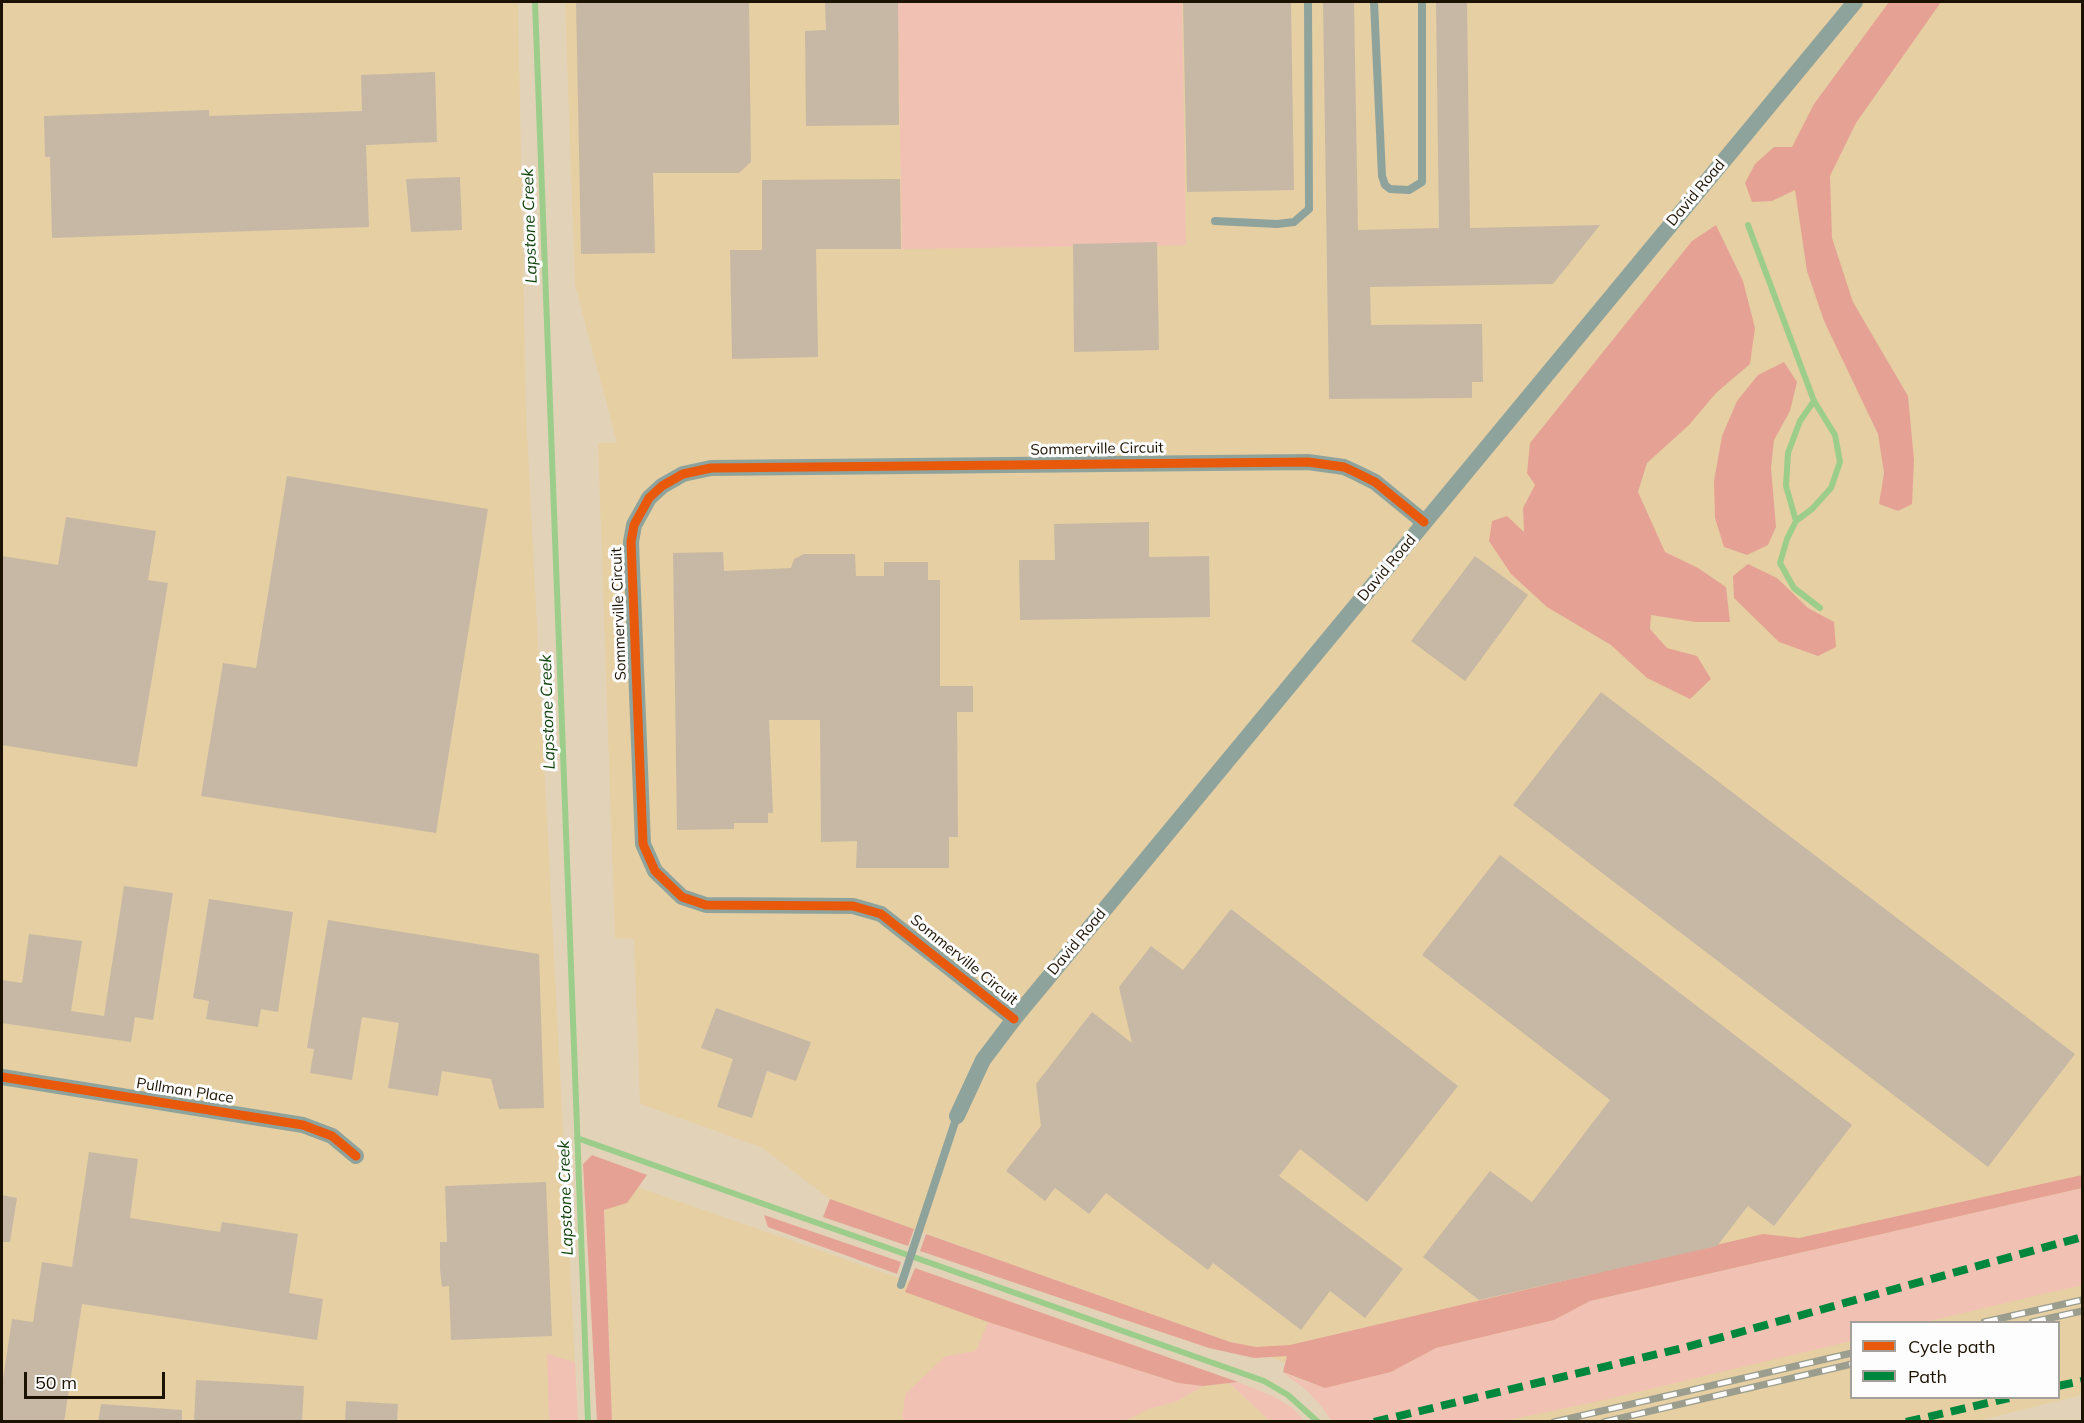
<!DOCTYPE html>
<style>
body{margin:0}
#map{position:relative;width:2084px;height:1423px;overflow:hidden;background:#e2d3b8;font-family:Mulish,sans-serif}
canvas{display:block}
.frame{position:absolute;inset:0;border:3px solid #1c1202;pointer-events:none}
.legend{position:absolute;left:1850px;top:1321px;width:210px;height:78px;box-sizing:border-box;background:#fdfdfd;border:2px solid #a39f99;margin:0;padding:8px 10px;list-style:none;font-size:18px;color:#1c1202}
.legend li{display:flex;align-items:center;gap:12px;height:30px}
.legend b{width:30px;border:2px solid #a39f99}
.scale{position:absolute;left:24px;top:1372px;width:141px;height:27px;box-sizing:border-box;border:3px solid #1c1202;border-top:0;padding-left:8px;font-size:18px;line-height:21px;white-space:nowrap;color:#1c1202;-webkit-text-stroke:4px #fdfdfd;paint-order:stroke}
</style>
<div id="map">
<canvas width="2084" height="1423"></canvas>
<div class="frame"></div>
<ul class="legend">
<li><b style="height:8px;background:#e8590c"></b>Cycle path</li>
<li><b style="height:8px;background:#00873e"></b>Path</li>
</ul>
<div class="scale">50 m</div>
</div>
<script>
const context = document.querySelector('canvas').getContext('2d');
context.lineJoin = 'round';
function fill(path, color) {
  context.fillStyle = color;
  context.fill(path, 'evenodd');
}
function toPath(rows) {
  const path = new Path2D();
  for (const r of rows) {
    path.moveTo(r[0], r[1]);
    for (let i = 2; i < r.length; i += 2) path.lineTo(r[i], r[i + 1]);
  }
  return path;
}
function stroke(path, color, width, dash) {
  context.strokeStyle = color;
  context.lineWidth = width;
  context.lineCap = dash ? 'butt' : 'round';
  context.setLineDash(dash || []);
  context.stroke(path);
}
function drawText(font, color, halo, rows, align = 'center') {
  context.font = font + ' Mulish,sans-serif';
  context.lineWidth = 6;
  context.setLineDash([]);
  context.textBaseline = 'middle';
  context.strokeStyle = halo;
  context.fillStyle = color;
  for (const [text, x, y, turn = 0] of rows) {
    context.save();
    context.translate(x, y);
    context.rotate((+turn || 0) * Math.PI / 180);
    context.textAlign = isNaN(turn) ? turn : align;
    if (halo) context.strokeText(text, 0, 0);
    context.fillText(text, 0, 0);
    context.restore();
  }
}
const built = toPath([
 [2,2,518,2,526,412,578,1421,2,1422],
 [565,2,2082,2,2082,1395,1973,1422,1352,1421,1345,1394,1283,1372,1300,1368,830,1199,761,1147,640,1104,634,939,615,938,598,443,617,443,575,285],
 [1852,1322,2058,1322,2058,1398,1852,1398],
 [603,1175,1207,1385,1229,1383,1270,1421,612,1421]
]);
const green = toPath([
 [898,2,1182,2,1186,245,902,249],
 [2082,1188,2082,1285,1925,1322,1852,1322,1851,1341,1604,1400,1504,1421,1331,1421,1322,1407,1305,1389,1283,1373,1325,1388,1391,1372,1436,1348,1554,1320,1590,1301],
 [988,1322,1178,1383,1203,1386,1177,1401,1149,1409,1125,1421,905,1422,902,1415,906,1393,946,1356,976,1351],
 [547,1354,575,1362,578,1421,549,1421],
 [1238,1382,1273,1396,1294,1409,1304,1421,1270,1421,1229,1383]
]);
const forest = toPath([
 [1889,2,1941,2,1856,123,1830,176,1832,238,1853,302,1908,396,1914,460,1912,504,1898,511,1879,504,1884,473,1878,434,1824,321,1807,271,1795,190,1772,201,1752,202,1745,183,1755,164,1774,147,1792,147,1814,104],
 [1716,225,1743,281,1755,328,1750,364,1716,393,1689,425,1647,463,1638,492,1665,552,1698,568,1726,587,1730,622,1695,622,1651,615,1650,629,1667,648,1697,656,1711,679,1690,699,1647,678,1611,645,1547,607,1511,574,1489,541,1492,521,1507,516,1524,532,1523,508,1535,485,1527,473,1530,443,1692,241],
 [1784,362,1797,382,1790,411,1774,440,1771,468,1776,527,1768,545,1747,555,1724,547,1715,518,1714,481,1722,436,1737,401,1758,375],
 [1748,564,1777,578,1808,608,1834,622,1836,647,1818,656,1779,642,1734,598,1733,576],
 [592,1155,647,1175,627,1203,604,1210,612,1421,597,1421,583,1164],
 [2082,1175,2082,1188,1590,1301,1554,1320,1436,1348,1391,1372,1325,1388,1283,1372,1287,1356,1254,1358,1209,1348,920,1251,926,1234,1230,1342,1256,1347,1290,1345,1763,1234,1799,1238],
 [830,1199,914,1229,908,1246,823,1217],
 [764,1215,901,1262,897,1274,768,1227],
 [915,1268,1238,1382,1203,1386,1178,1383,988,1322,905,1292]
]);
const stream = toPath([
 [535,2,588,1422],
 [1748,225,1814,401,1835,435,1840,462,1831,488,1812,509,1796,521,1787,539,1780,563,1794,588,1820,608],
 [1796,521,1786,486,1788,453,1800,421,1814,401],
 [577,1138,1264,1381,1288,1395,1318,1422]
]);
const building = toPath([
 [576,2,749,2,751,162,739,173,653,173,655,253,581,254],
 [825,2,898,2,899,125,806,126,805,31,826,30],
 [1183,2,1291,2,1294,190,1187,192],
 [1323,2,1354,2,1358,230,1439,228,1436,2,1467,2,1470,228,1600,225,1553,284,1370,287,1371,325,1482,324,1483,382,1472,382,1472,398,1329,399],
 [435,72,437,142,366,145,369,227,52,238,50,157,45,157,44,116,209,110,209,116,362,111,361,75],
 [460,177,462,230,411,232,406,179],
 [900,179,901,249,816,249,818,357,732,359,730,250,762,250,762,180],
 [1157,242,1159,350,1074,352,1073,244],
 [287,476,488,509,436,833,201,796,223,663,256,668],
 [66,517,156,531,148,580,168,583,137,767,2,745,2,556,58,565],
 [1149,522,1149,557,1209,556,1210,617,1020,620,1019,560,1055,560,1054,524],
 [723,552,724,571,791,568,794,559,804,554,855,554,856,576,884,576,884,562,928,562,928,580,940,580,940,686,973,686,973,712,957,712,958,837,949,837,949,868,856,868,857,841,821,842,820,720,769,720,773,813,768,813,768,823,734,823,734,829,677,830,673,553],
 [1475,556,1528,595,1465,681,1411,641],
 [1601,692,2075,1054,1988,1167,1513,805],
 [1500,855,1852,1125,1774,1226,1748,1206,1717,1246,1479,1300,1423,1257,1490,1171,1532,1202,1610,1100,1422,955],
 [124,886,173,893,153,1020,135,1017,131,1042,2,1023,2,980,22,983,29,934,82,941,71,1011,104,1016],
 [209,899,293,912,278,1012,261,1009,258,1027,206,1019,209,1001,193,998],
 [1231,909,1458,1086,1367,1202,1300,1149,1279,1176,1403,1269,1365,1318,1330,1291,1301,1330,1213,1263,1208,1270,1106,1193,1089,1214,1055,1188,1045,1201,1006,1171,1041,1126,1036,1084,1092,1012,1132,1043,1119,987,1151,946,1183,970],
 [328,920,539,954,544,1108,499,1109,491,1079,442,1071,438,1096,388,1088,399,1023,362,1017,352,1080,310,1073,314,1049,307,1048],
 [716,1008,811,1042,796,1081,767,1071,752,1118,717,1107,733,1059,701,1048],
 [89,1152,138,1159,130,1218,220,1232,222,1222,298,1234,289,1293,323,1299,317,1340,82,1304,64,1422,2,1422,2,1386,12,1319,33,1322,42,1262,72,1267],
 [546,1182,552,1336,451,1340,449,1286,442,1287,440,1269,440,1242,447,1242,445,1186],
 [2,1195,17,1198,10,1242,2,1242],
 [196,1380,304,1386,302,1422,194,1422],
 [346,1401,398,1404,397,1422,345,1422],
 [101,1404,182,1410,182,1422,98,1422]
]);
const service = toPath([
 [1374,2,1382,176,1385,185,1390,189,1409,190,1422,182,1422,2],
 [1215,221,1277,224,1294,222,1309,209,1308,2],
 [901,1285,957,1116]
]);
const minor = toPath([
 [1014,1019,881,914,853,906,706,905,682,897,655,871,643,844,631,542,634,525,649,498,662,486,683,474,711,468,1308,462,1344,467,1359,474,1375,482,1424,522],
 [2,1077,303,1125,332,1136,356,1156],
 [957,1116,983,1060,1014,1019,1855,2]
]);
const rail = toPath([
 [1984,1322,2082,1300],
 [2032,1322,2082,1311],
 [1554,1422,1852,1353],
 [1604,1422,1852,1364]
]);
const quiet = toPath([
 [2058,1386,2082,1381],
 [1374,1422,1683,1348,2082,1237],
 [1906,1422,2009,1398]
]);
const cycleway = toPath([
 [1014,1019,881,914,853,906,706,905,682,897,655,871,643,844,631,542,634,525,649,498,662,486,683,474,711,468,1308,462,1344,467,1359,474,1375,482,1424,522],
 [2,1077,303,1125,332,1136,356,1156]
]);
const streetNames = [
 ["David Road",1696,193,-50],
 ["Sommerville Circuit",1097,449,-1],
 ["David Road",1387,568,-50],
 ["Sommerville Circuit",619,614,-92],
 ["David Road",1077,942,-50],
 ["Sommerville Circuit",964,960,39],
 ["Pullman Place",185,1091,9]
];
const waterNames = [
 ["Lapstone Creek",530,226,-92],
 ["Lapstone Creek",548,712,-92],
 ["Lapstone Creek",566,1198,-92]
];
fill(built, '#e6cfa3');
fill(green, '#f1c2b4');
fill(forest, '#e5a294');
stroke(stream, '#9dcd8b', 6);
fill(building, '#c7b8a5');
stroke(service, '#8fa39d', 8);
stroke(minor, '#8fa39d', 16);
stroke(rail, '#9b9d8f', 7);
stroke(rail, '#fdfdfd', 4.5, [14]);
stroke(quiet, '#00873e', 8, [15, 8]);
stroke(cycleway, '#e8590c', 9);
drawText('15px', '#1c1202', '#fdfdfd', streetNames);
drawText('italic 16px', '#0e420a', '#fdfdfd', waterNames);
</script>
